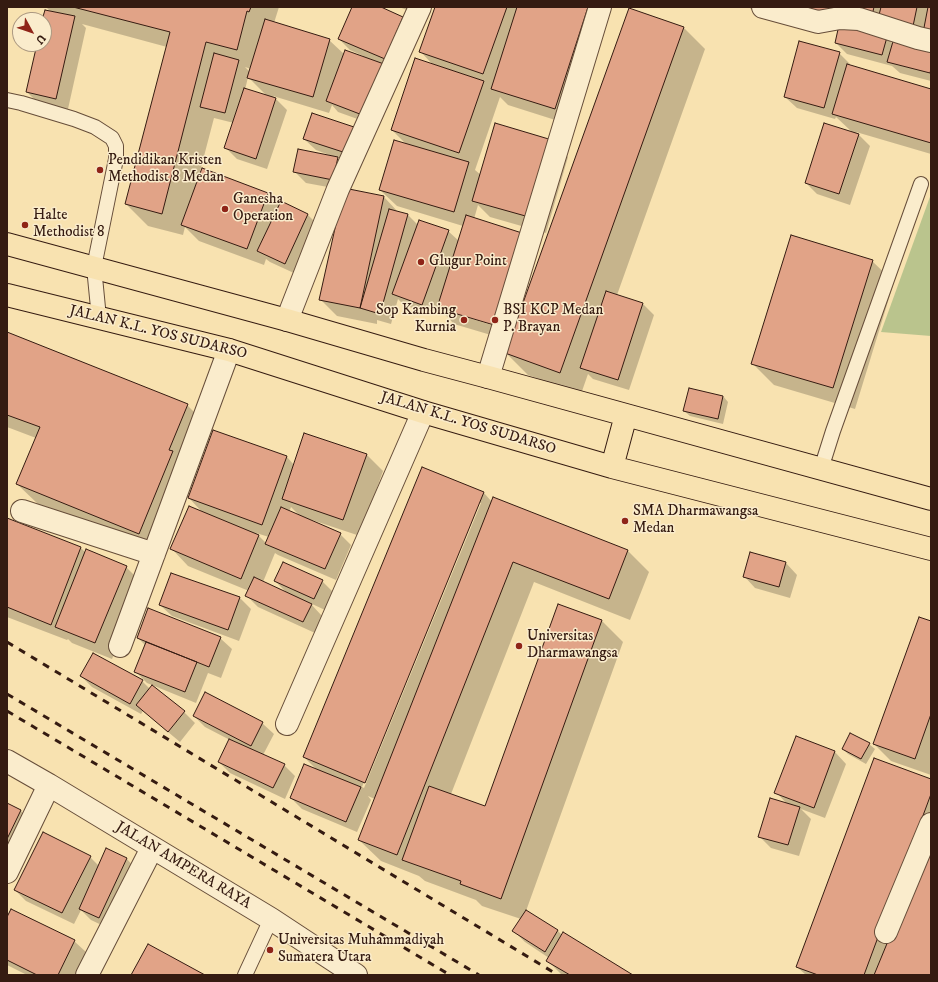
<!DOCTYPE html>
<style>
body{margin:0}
#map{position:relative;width:938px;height:982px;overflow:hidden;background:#f8e2b0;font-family:"IM FELL DW Pica",serif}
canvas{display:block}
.frame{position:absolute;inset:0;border:8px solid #351b11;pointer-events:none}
.north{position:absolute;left:12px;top:12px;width:40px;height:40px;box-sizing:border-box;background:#faeccc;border:1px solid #ab9881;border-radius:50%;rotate:130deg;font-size:11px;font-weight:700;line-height:16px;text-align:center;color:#351b11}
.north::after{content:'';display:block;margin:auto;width:14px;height:18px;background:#8f2418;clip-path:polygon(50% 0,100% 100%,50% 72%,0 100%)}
</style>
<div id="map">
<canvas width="938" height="982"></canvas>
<div class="frame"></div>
<div class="north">U</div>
</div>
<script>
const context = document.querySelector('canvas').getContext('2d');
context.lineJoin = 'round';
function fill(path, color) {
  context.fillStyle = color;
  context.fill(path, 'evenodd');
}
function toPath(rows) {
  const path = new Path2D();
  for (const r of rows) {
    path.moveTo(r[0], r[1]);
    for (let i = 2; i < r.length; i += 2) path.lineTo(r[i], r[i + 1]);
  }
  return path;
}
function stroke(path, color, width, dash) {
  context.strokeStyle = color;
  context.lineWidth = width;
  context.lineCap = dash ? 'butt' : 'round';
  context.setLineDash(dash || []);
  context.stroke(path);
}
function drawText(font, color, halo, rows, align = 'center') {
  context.font = font + ' "IM FELL DW Pica",serif';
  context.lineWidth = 3;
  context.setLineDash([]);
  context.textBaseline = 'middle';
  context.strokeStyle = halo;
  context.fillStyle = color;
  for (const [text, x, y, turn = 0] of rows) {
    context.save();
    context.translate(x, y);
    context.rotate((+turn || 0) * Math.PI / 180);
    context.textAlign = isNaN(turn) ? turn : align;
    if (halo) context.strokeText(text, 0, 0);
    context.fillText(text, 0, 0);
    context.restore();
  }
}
const green = toPath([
 [931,194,931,336,881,332]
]);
const shadow = toPath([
 [46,7,279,7,274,23,329,40,344,54,363,58,363,56,350,50,339,39,353,7,378,7,403,17,414,29,377,126,338,112,332,105,329,113,273,96,287,110,267,169,237,159,226,148,234,123,214,118,198,179,268,193,280,206,282,203,308,215,319,226,296,274,270,262,266,259,264,265,199,241,185,227,183,235,148,226,126,204,167,47,82,24,86,28,68,109,38,103,27,92,38,44,44,44,44,20,43,20,51,12],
 [245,67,251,69,250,72],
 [248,77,268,97,245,90],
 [399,7,423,7,420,15],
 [436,7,597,7,571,125,508,105,500,97,475,170,481,175,552,141,568,157,546,233,490,217,478,205,474,219,522,233,538,250,517,317,519,318,684,28,705,49,617,295,643,304,654,315,629,390,593,379,588,374,581,394,528,375,506,353,511,341,454,324,437,306,433,315,404,305,398,299,391,324,377,320,377,324,337,316,320,299,344,190,306,183,295,172,331,157,332,156,316,150,304,139,312,115,357,164,336,157,348,169,345,189,384,197,399,213,408,215,418,225,448,231,459,241,463,226,397,206,380,190,407,145,392,130,434,66,420,51],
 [456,312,499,325,498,327,456,314],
 [749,7,931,7,931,45,886,37,893,44,931,48,931,81,900,73,892,66,847,54,836,43,840,27,776,16,752,10],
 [839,53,850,64,850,66,931,90,931,154,856,132,870,146,850,205,817,194,806,183,852,132,836,117,835,119,797,108,785,97],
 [872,261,894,282,855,409,774,385,752,363],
 [7,333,187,405,208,426,160,555,39,505,17,484,36,438,7,427],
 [723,396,728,402,723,424,690,416,684,411],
 [366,454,383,471,360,536,309,519,309,520,340,534,351,545,336,580,278,555,275,553,263,582,288,594,275,581,322,581,333,592,325,610,310,603,322,616,315,633,258,607,247,596,249,591,188,566,172,549,203,513,189,498,287,457,294,465],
 [291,507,300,516,289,512],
 [256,533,269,537,266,543],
 [423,468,484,493,492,502,494,498,628,551,649,572,630,620,534,582,451,794,486,807,559,606,602,621,623,642,526,911,558,931,563,936,631,975,562,975,547,960,549,958,525,942,514,931,521,919,482,906,476,900,425,881,419,876,381,861,359,840,375,799,368,796,371,800,357,832,302,809,291,798,318,771,304,757],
 [479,503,481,503,364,788,362,787],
 [7,519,81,548,86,553,126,567,143,584,112,659,72,643,68,639,67,640,7,617],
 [750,553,786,563,797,575,790,598,755,588,744,576],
 [240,598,251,609,239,641,172,616,160,605],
 [931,622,931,775,891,761,874,744],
 [138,638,220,638,232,649,221,678,208,673,196,703,147,683,136,672,146,646],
 [93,654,143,682,150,689,152,686,184,712,195,723,180,742,143,711,141,714,92,687,81,676],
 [194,716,262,723,274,734,263,755,284,765,295,776,285,799,230,773,219,762,230,740,205,727],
 [797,738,835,752,846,764,825,818,801,809,811,819,799,856,771,848,759,836,787,804,776,792],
 [869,744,875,749,866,764,848,754,843,749],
 [931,780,931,975,806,975,797,967],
 [7,804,21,811,37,828,7,875],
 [90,857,99,866,126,858,137,870,110,929,91,920,81,910,74,924,26,901,15,890],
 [7,919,74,941,86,952,75,975,27,975,7,965]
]);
const building = toPath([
 [73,7,251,7,249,12,247,11,237,50,206,42,162,214,125,204,170,32,73,7],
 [352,7,381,7,403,17,385,59,338,39,352,7],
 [435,7,507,7,483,74,419,52,435,7],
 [517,7,588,7,555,109,491,89,517,7],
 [809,7,835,7,832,18,808,11,809,7],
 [843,7,874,7,871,20,842,15,843,7],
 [881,7,917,7,912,31,877,23,881,7],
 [928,7,931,7,931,39,922,38,928,7],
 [629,8,684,27,560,373,505,353,629,8],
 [45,10,75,16,56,99,26,92,37,44,44,44,44,20,42,20,45,10],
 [265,19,330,39,313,97,247,78,265,19],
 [839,25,887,37,882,55,835,43,839,25],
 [894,38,931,47,931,69,930,73,887,62,894,38],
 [799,41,840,52,824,108,784,97,799,41],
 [345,50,384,64,365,116,326,101,345,50],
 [214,53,239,60,225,113,200,107,214,53],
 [415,58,484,81,459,153,391,130,415,58],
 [847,64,931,89,931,143,832,114,847,64],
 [244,88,276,98,256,159,224,148,244,88],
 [312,113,354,127,346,153,303,139,312,113],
 [495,123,552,140,529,217,472,201,495,123],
 [824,123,859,134,839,194,805,183,824,123],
 [394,140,469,162,454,212,379,190,394,140],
 [298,149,338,157,333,180,293,172,298,149],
 [202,168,268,193,247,249,181,225,202,168],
 [344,188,384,196,360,308,319,300,344,188],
 [281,201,308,214,285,264,257,251,281,201],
 [389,209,408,214,380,314,360,308,389,209],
 [466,215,522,233,494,325,437,308,466,215],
 [419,220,449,230,422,305,392,294,419,220],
 [791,235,873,260,833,388,751,364,791,235],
 [606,291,643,303,618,380,580,368,606,291],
 [7,332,188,404,169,450,173,451,139,534,16,484,40,427,7,415,7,332],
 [689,388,723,396,718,419,683,411,689,388],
 [213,430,287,456,262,525,188,498,213,430],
 [304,433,367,454,343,520,282,499,304,433],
 [422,467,484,492,365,783,303,757,422,467],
 [493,497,628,550,609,599,513,562,397,855,358,840,493,497],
 [189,506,259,535,241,579,170,549,189,506],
 [281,507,341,533,325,569,265,544,281,507],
 [7,518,81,547,51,625,7,607,7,518],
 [86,549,127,566,95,643,55,627,86,549],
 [750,552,786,562,779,587,743,577,750,552],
 [283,562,323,580,314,599,274,581,283,562],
 [171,573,240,597,228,630,159,605,171,573],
 [254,577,312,604,303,622,245,596,254,577],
 [558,604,602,620,501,899,460,884,461,881,402,860,429,786,485,806,558,604],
 [148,608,221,637,209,667,137,638,148,608],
 [919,617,931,621,931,714,915,759,873,744,919,617],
 [146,642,197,662,185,692,134,672,146,642],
 [93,653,143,680,130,704,80,676,93,653],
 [152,685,185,711,168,732,136,705,152,685],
 [205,692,263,722,251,746,193,716,205,692],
 [850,733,870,743,861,759,842,749,850,733],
 [796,736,835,751,814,808,774,793,796,736],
 [229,739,285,764,273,788,218,762,229,739],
 [874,758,931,779,931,794,864,975,818,975,796,967,874,758],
 [304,764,361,787,346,822,290,798,304,764],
 [770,798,800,807,788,845,758,837,770,798],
 [7,803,21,810,7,839,7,803],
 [43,832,91,856,62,913,14,890,43,832],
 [931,837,931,975,874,975,931,837],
 [106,848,127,858,99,918,79,909,106,848],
 [11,909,75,940,58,975,37,975,7,960,7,917,11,909],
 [526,910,558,930,545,952,512,931,526,910],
 [563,932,633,975,570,975,546,961,563,932],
 [148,944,205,975,131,975,148,944]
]);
const service = toPath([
 [7,100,21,103,74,119,95,127,112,138,116,146,116,159,94,267,99,318],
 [821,469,833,431,921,184],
 [245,975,271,919]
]);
const minor = toPath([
 [763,7,818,22,840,18,859,19,918,38,931,41],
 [287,320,338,189,420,7],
 [488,377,600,7],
 [22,511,154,554],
 [120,646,229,350],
 [287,724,423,412],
 [7,761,49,785,271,919,356,975],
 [7,872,49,785],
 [886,932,931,824],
 [87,975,152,848]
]);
const primary = toPath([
 [7,244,287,320,424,360,488,377,931,499],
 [7,295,229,350,423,412,612,467,931,549],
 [612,467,626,415]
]);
const rail = toPath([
 [7,642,558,975],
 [7,694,479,975],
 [7,711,450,975]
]);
const markers = [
 [100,170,4,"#8f2418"],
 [225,209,4,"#8f2418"],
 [25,225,4,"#8f2418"],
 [421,262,4,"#8f2418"],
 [464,320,4,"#8f2418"],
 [495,320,4,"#8f2418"],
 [625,521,4,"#8f2418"],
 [519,646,4,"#8f2418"],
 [270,950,4,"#8f2418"]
];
const poiNames = [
 ["Pendidikan Kristen",108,161],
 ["Methodist 8 Medan",108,178],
 ["Ganesha",233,200],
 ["Operation",233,217],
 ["Halte",33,216],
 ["Methodist 8",33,233],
 ["Glugur Point",429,262],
 ["Sop Kambing",456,311,"right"],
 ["Kurnia",456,328,"right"],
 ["BSI KCP Medan",503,311],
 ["P. Brayan",503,328],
 ["SMA Dharmawangsa",633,512],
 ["Medan",633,529],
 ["Universitas",527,637],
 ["Dharmawangsa",527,654],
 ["Universitas Muhammadiyah",278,941],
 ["Sumatera Utara",278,958]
];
const streetNames = [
 ["JALAN K.L. YOS SUDARSO",158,333,14],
 ["JALAN K.L. YOS SUDARSO",468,424,17],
 ["JALAN AMPERA RAYA",183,866,31]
];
fill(green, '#bac48d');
fill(shadow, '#0003');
fill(building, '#e1a387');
stroke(building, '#351b11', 1);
stroke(service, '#664d39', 16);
stroke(minor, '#664d39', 24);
stroke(primary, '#351b11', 24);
stroke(service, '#faeccc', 14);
stroke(minor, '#faeccc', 22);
stroke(primary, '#f8e2b0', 22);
stroke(rail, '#351b11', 3, [7, 7]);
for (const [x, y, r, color] of markers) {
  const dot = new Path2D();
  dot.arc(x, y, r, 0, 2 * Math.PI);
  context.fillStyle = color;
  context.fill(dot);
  stroke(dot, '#faeccc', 1.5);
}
drawText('15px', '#351b11', '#faeccc', poiNames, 'left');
drawText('15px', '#351b11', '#faeccc', streetNames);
</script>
